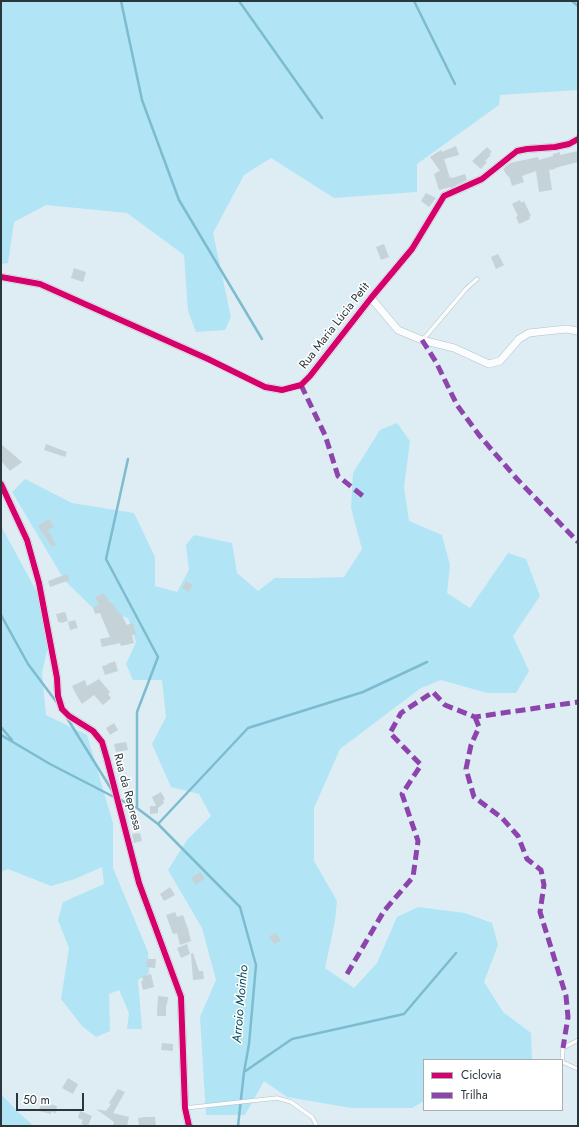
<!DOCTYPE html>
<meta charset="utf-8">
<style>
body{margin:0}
#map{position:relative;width:579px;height:1127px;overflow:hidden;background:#ddedf3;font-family:Jost,sans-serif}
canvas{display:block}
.frame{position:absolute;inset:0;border:2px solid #29373c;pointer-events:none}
.legend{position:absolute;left:423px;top:1059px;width:140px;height:52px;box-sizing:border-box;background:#fff;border:1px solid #a9afb1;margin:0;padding:5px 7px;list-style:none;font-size:12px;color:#29373c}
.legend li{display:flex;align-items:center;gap:8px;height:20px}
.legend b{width:20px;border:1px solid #a9afb1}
.scale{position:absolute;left:16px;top:1093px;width:68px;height:18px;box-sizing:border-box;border:2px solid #29373c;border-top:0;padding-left:5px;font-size:12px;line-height:14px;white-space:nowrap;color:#29373c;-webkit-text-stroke:3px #fff;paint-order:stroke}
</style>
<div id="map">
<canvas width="579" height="1127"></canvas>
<div class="frame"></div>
<ul class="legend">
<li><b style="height:5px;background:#d6006c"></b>Ciclovia</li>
<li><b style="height:5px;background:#8e44ad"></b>Trilha</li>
</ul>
<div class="scale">50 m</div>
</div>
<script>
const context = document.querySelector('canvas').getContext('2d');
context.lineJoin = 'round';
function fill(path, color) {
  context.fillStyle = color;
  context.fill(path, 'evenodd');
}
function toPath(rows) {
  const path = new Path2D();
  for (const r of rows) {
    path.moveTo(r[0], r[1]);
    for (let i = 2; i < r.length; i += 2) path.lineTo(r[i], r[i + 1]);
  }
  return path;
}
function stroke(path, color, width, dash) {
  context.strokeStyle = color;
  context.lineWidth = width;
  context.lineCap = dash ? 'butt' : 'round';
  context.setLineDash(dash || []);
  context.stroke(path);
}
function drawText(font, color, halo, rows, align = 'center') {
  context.font = font + ' Jost,sans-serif';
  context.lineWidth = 3;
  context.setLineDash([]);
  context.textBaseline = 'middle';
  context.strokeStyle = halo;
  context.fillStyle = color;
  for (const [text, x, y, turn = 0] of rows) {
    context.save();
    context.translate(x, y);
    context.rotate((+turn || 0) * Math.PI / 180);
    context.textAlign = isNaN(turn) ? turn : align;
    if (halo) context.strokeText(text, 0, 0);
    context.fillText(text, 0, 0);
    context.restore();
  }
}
const green = toPath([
 [1,1,578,1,578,90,500,95,499,105,417,164,417,192,334,198,271,158,244,175,213,233,231,317,225,330,196,332,188,311,184,255,127,213,46,205,14,222,8,263,1,264],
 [397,423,410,441,404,487,409,521,442,535,450,565,447,593,470,608,508,553,526,559,540,596,513,636,529,671,516,693,487,693,441,680,421,688,340,749,314,808,314,861,337,901,335,921,325,968,354,988,377,963,397,917,418,907,465,913,492,923,498,945,484,982,503,1012,531,1033,532,1060,424,1060,424,1101,412,1108,351,1108,287,1097,264,1081,245,1115,206,1115,200,1017,216,980,202,928,168,870,187,840,211,816,199,794,171,787,152,744,166,717,162,680,133,680,126,664,136,642,128,618,94,609,65,581,12,492,25,479,72,503,134,513,155,557,155,586,177,592,189,570,186,545,194,535,232,543,237,573,258,591,275,578,312,578,344,577,362,549,351,508,353,473,380,430],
 [1,526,37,592,50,638,42,673,46,715,87,735,113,823,113,868,148,952,149,973,138,980,142,1029,127,1029,129,1013,119,990,109,994,110,1031,96,1037,82,1026,61,999,69,948,58,920,63,902,104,884,102,867,75,879,51,886,8,869,1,872],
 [1,1094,19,1113,34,1126,1,1126]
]);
const stream = toPath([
 [121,1,142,100,179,200,262,339],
 [239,1,322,118],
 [414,1,455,84],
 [572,1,578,6],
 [128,459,106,559,158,657,137,712,137,808],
 [1,615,28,664,58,704],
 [67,718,113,792],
 [1,727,12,740],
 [1,735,50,764,114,797],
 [119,799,137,808,158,824,240,907,256,965,249,1044,244,1072,238,1126],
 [158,824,248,728,363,692,427,662],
 [244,1072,292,1039,404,1014,456,953]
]);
const building = toPath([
 [456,146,459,155,444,159,450,178,452,177,452,178,465,174,467,180,451,188,450,187,439,190,434,174,437,173,436,172,440,171,430,157,441,150,442,152],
 [487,147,492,152,489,154,491,155,485,161,487,162,481,169,472,161],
 [578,151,578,162,555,168,555,169,549,170,552,190,539,192,536,171,522,176,524,182,512,186,509,176,508,177,503,169,510,163,538,157,539,160,553,156,553,154,560,152,560,155],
 [426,193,436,198,429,207,421,201],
 [520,200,521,203,524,201,531,216,529,217,530,219,519,224,516,217,518,216,512,204],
 [384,244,389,257,381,260,376,247],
 [498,254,504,265,496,269,491,257],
 [74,268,86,272,83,282,71,278],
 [1,444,22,462,10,471,1,461],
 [46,444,67,452,65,457,44,450],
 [49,519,54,527,48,530,56,545,52,547,38,526],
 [67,574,70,580,50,587,48,581],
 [186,581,193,585,189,592,182,588],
 [104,593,110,603,112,602,113,605,114,605,118,613,120,612,127,625,133,623,136,634,132,635,134,643,121,646,120,643,102,647,100,639,110,637,100,613,95,614,93,607,99,605,95,597],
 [65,612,68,621,61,623,60,622,58,622,56,614],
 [75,620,78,628,70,630,68,622],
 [115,661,118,671,105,675,102,666,107,665,107,664],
 [99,679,110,692,108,694,111,698,103,705,94,695,82,704,77,696,72,686,85,680,87,686],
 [114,723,118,730,110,735,106,728],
 [126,742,128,750,116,752,114,744],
 [161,792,165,799,163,801,164,803,158,808,158,813,150,814,150,806,156,806,152,797],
 [140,833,142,841,134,843,132,834],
 [200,872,205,878,196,885,191,878],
 [170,887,175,895,164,901,160,894],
 [175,912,177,917,183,915,188,929,191,941,180,945,177,933,173,934,166,915],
 [276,933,281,941,274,944,269,936],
 [187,944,190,954,181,958,177,948],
 [193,953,199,971,203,971,204,979,193,980,191,954],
 [147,959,156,959,155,968,146,967],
 [151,974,154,987,143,990,141,981,143,981,142,976],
 [158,996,168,997,167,1005,166,1004,166,1016,157,1016],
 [162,1043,173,1044,173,1051,161,1050],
 [68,1078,78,1084,73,1094,62,1088],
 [118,1089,125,1092,113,1113,129,1117,127,1126,113,1126,114,1122,96,1109,106,1111,111,1104,109,1103],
 [41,1102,57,1106,56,1113,51,1112,51,1114,39,1111],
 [80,1111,92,1116,88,1126,81,1124,83,1120,78,1118],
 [146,1117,155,1117,156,1126,139,1126,138,1118]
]);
const lane = toPath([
 [422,340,427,335,466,289,477,279],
 [578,1040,563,1048,562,1062,578,1069],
 [185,1108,277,1098,291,1102,312,1117,317,1126]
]);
const street = toPath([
 [1,277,40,284,208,359,265,387,282,390,301,385,310,376,371,298,412,249,444,196,482,179,517,151,527,149,555,147,569,144,578,139],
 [371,298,398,330,422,340,454,348,489,364,500,361,519,339,529,333,566,329,578,331],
 [1,484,27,540,39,583,57,678,58,696,62,709,69,716,93,731,102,742,107,759,139,883,181,997,185,1108,189,1126]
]);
const quiet = toPath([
 [422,340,436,362,457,405,479,435,517,479,578,542],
 [301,385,325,435,338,476,364,497],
 [475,717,479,727,471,745,466,769,474,797,502,818,518,836,527,859,541,870,544,885,540,912,566,996,568,1017,563,1048],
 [347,974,384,911,413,877,418,841,402,794,421,765,390,733,401,713,433,692,445,705,475,717,578,702]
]);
const cycleway = toPath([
 [1,277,40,284,208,359,265,387,282,390,301,385,310,376,371,298,412,249,444,196,482,179,517,151,527,149,555,147,569,144,578,139],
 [1,484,27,540,39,583,57,678,58,696,62,709,69,716,93,731,102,742,107,759,139,883,181,997,185,1108,189,1126]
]);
const streetNames = [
 ["Rua Maria Lúcia Petit",335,326,-52],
 ["Rua da Represa",127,792,75]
];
const waterNames = [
 ["Arroio Moinho",241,1004,-85]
];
fill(green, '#b1e5f6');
stroke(stream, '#7dbbcf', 2.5);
fill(building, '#c5d3d8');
stroke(lane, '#b3c1c6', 4.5);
stroke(street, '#b3c1c6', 8);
stroke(lane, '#fafcfd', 3.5);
stroke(street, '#fafcfd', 7);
stroke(quiet, '#8e44ad', 5, [10, 5]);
stroke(cycleway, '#d6006c', 6);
drawText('12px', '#29373c', '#fff', streetNames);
drawText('italic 13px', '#004a5d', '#fff', waterNames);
</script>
